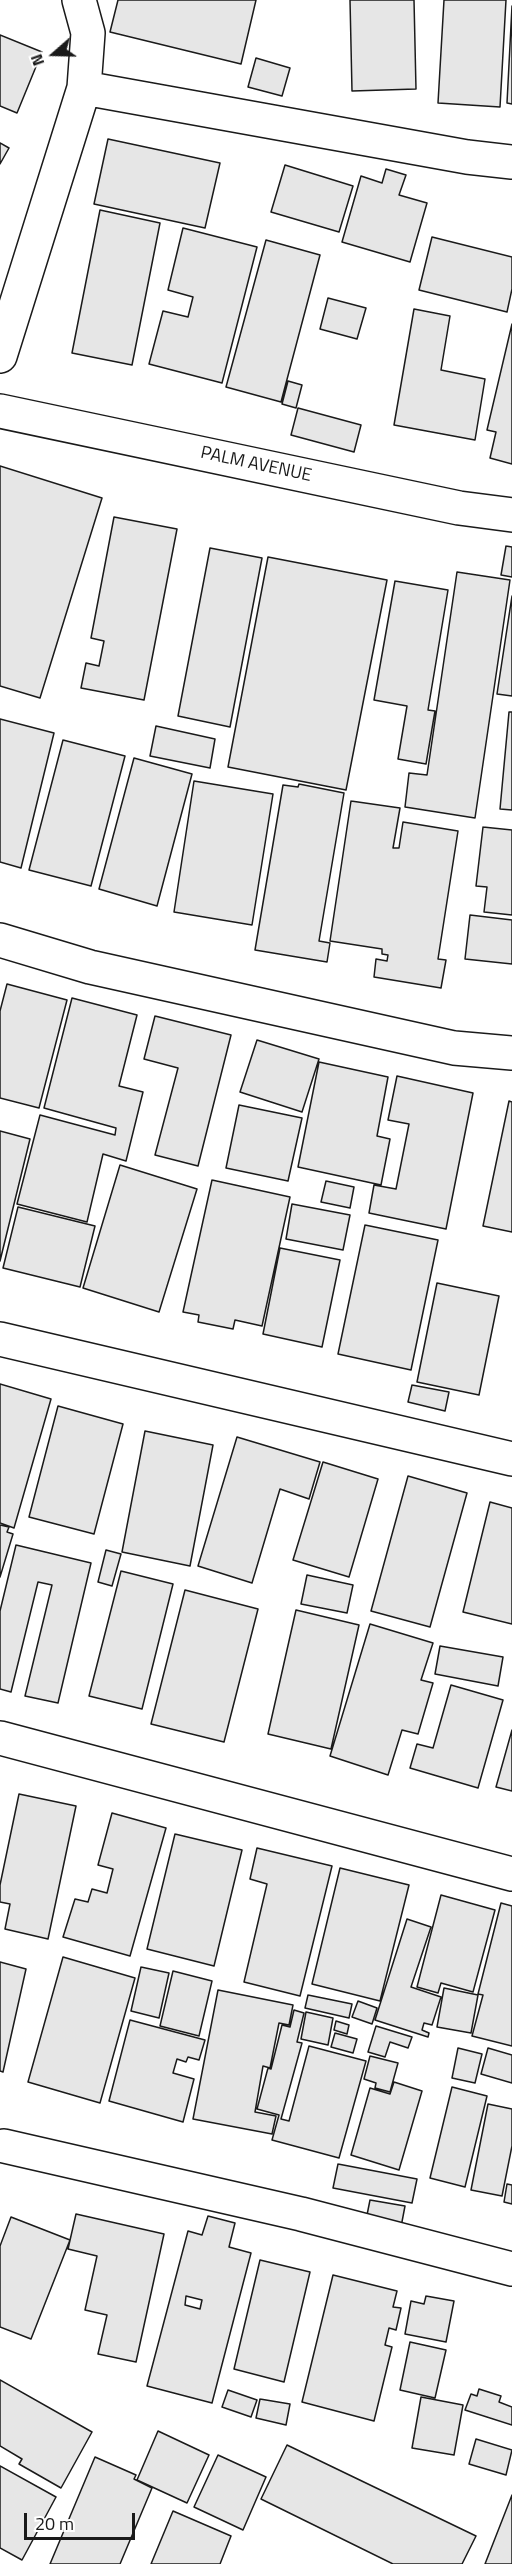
<!DOCTYPE html>
<style>
body{margin:0}
#map{position:relative;width:512px;height:2564px;overflow:hidden;background:#fff;font-family:"Titillium Web",sans-serif}
canvas{display:block}
.north{position:absolute;left:24px;top:24px;width:60px;height:60px;-webkit-text-stroke:4px #fff;paint-order:stroke;rotate:250deg;font-size:16px;font-weight:700;line-height:24px;text-align:center;color:#1a1a1a}
.north::after{content:'';display:block;margin:auto;width:21px;height:27px;background:#1a1a1a;clip-path:polygon(50% 0,100% 100%,50% 72%,0 100%)}
.scale{position:absolute;left:24px;top:2513px;width:111px;height:27px;box-sizing:border-box;border:3px solid #1a1a1a;border-top:0;padding-left:8px;font-size:18px;line-height:21px;white-space:nowrap;color:#1a1a1a;-webkit-text-stroke:4px #fff;paint-order:stroke}
</style>
<div id="map">
<canvas width="512" height="2564"></canvas>
<div class="north">N</div>
<div class="scale">20 m</div>
</div>
<script>
const context = document.querySelector('canvas').getContext('2d');
context.lineJoin = 'round';
function fill(path, color) {
  context.fillStyle = color;
  context.fill(path, 'evenodd');
}
function toPath(rows) {
  const path = new Path2D();
  for (const r of rows) {
    path.moveTo(r[0], r[1]);
    for (let i = 2; i < r.length; i += 2) path.lineTo(r[i], r[i + 1]);
  }
  return path;
}
function stroke(path, color, width, dash) {
  context.strokeStyle = color;
  context.lineWidth = width;
  context.lineCap = dash ? 'butt' : 'round';
  context.setLineDash(dash || []);
  context.stroke(path);
}
function drawText(font, color, halo, rows, align = 'center') {
  context.font = font + ' "Titillium Web",sans-serif';
  context.lineWidth = 4.5;
  context.setLineDash([]);
  context.textBaseline = 'middle';
  context.strokeStyle = halo;
  context.fillStyle = color;
  for (const [text, x, y, turn = 0] of rows) {
    context.save();
    context.translate(x, y);
    context.rotate((+turn || 0) * Math.PI / 180);
    context.textAlign = isNaN(turn) ? turn : align;
    if (halo) context.strokeText(text, 0, 0);
    context.fillText(text, 0, 0);
    context.restore();
  }
}
const building = toPath([
 [118,0,256,0,241,64,110,32,118,0],
 [350,0,414,0,416,89,352,91,350,0],
 [444,0,506,0,500,107,438,103,444,0],
 [512,6,512,104,507,103,512,6],
 [0,35,42,52,17,113,0,106,0,35],
 [256,58,290,68,282,96,248,87,256,58],
 [108,139,220,163,205,228,94,204,108,139],
 [0,143,9,148,0,164,0,143],
 [285,165,353,186,339,232,271,212,285,165],
 [386,169,406,175,399,195,427,203,410,262,342,242,361,176,382,183,386,169],
 [100,210,160,223,132,365,72,353,100,210],
 [183,228,257,247,222,383,149,364,163,311,188,317,193,297,168,290,183,228],
 [432,237,512,257,512,289,507,312,419,290,432,237],
 [266,240,320,255,281,402,226,387,266,240],
 [328,298,366,308,357,339,320,329,328,298],
 [414,309,450,316,441,370,485,379,475,440,394,425,414,309],
 [512,324,512,464,490,458,496,432,487,430,512,324],
 [288,381,302,385,296,408,282,404,288,381],
 [298,408,361,425,354,452,291,435,298,408],
 [0,466,102,498,40,698,0,686,0,466],
 [114,517,177,529,144,700,81,688,86,663,99,666,104,641,91,638,114,517],
 [506,546,512,547,512,577,501,575,506,546],
 [210,548,262,558,230,727,178,716,210,548],
 [268,557,387,580,346,790,228,767,268,557],
 [457,572,510,580,475,818,405,807,409,773,427,775,457,572],
 [395,581,448,590,428,710,435,711,426,764,398,759,407,706,374,700,395,581],
 [512,596,512,696,497,694,512,596],
 [509,712,512,712,512,810,500,809,509,712],
 [0,719,54,733,21,868,0,862,0,719],
 [156,726,215,739,210,768,150,756,156,726],
 [63,740,125,756,91,886,29,870,63,740],
 [134,758,192,774,157,906,99,889,134,758],
 [194,781,273,794,252,925,174,912,194,781],
 [299,784,344,793,319,941,330,943,327,962,255,950,283,785,298,787,299,784],
 [351,801,400,808,393,848,399,848,403,822,458,831,438,959,446,960,441,988,374,977,376,959,387,961,388,955,382,954,382,949,330,941,351,801],
 [483,827,512,830,512,915,484,912,487,887,476,886,483,827],
 [470,915,512,920,512,964,465,959,470,915],
 [7,984,67,1000,39,1108,0,1098,0,1011,7,984],
 [72,998,137,1015,119,1086,143,1092,126,1161,103,1154,87,1222,17,1204,40,1115,115,1135,116,1128,44,1108,72,998],
 [155,1016,231,1035,198,1166,155,1155,178,1068,144,1059,155,1016],
 [257,1040,319,1059,302,1112,240,1092,257,1040],
 [319,1062,388,1077,377,1136,390,1139,381,1185,298,1167,319,1062],
 [397,1076,473,1093,446,1229,369,1213,374,1185,396,1189,409,1124,388,1120,397,1076],
 [509,1101,512,1102,512,1232,483,1226,509,1101],
 [239,1105,302,1118,288,1181,226,1168,239,1105],
 [0,1131,30,1139,0,1261,0,1131],
 [120,1165,197,1189,159,1312,83,1288,120,1165],
 [212,1180,290,1197,262,1326,235,1320,233,1329,198,1322,199,1315,183,1312,212,1180],
 [326,1181,354,1187,350,1208,321,1202,326,1181],
 [292,1204,350,1215,343,1250,286,1239,292,1204],
 [18,1207,95,1226,80,1287,3,1268,18,1207],
 [365,1225,438,1240,411,1370,338,1354,365,1225],
 [280,1248,340,1260,322,1347,263,1334,280,1248],
 [437,1283,499,1296,479,1395,417,1382,437,1283],
 [0,1384,51,1399,14,1528,0,1523,0,1384],
 [412,1385,449,1392,445,1411,408,1402,412,1385],
 [58,1406,123,1424,94,1534,29,1517,58,1406],
 [145,1431,213,1445,190,1566,122,1552,145,1431],
 [237,1437,320,1462,309,1499,280,1489,252,1583,198,1566,237,1437],
 [323,1462,378,1479,349,1577,293,1560,323,1462],
 [408,1476,467,1493,430,1627,371,1611,408,1476],
 [490,1502,512,1508,512,1624,463,1612,490,1502],
 [0,1525,9,1527,7,1532,13,1534,0,1577,0,1525],
 [16,1545,91,1563,58,1703,25,1696,52,1585,38,1582,11,1692,0,1689,0,1611,16,1545],
 [106,1550,121,1554,112,1586,98,1582,106,1550],
 [121,1571,173,1584,142,1709,89,1696,121,1571],
 [307,1575,353,1585,347,1613,301,1604,307,1575],
 [185,1590,258,1609,224,1742,151,1724,185,1590],
 [296,1610,359,1625,331,1749,268,1734,296,1610],
 [370,1624,433,1643,421,1680,433,1683,418,1734,402,1730,388,1775,330,1756,370,1624],
 [440,1646,503,1657,498,1686,435,1674,440,1646],
 [451,1685,503,1700,478,1788,410,1768,417,1744,433,1748,451,1685],
 [512,1730,512,1791,496,1787,512,1730],
 [19,1794,76,1806,48,1939,5,1929,10,1904,0,1902,0,1885,19,1794],
 [112,1813,166,1828,130,1956,63,1937,75,1899,88,1902,92,1889,107,1893,113,1869,98,1865,112,1813],
 [175,1834,242,1850,214,1966,147,1949,175,1834],
 [257,1848,332,1866,300,1996,244,1982,267,1884,250,1879,257,1848],
 [340,1868,409,1885,380,2001,312,1984,340,1868],
 [441,1895,495,1910,473,1992,441,1983,438,1993,417,1987,441,1895],
 [501,1903,512,1906,512,2046,472,2036,483,1995,478,1994,501,1903],
 [407,1919,431,1927,411,1987,441,1997,432,2025,424,2023,422,2030,429,2033,428,2037,375,2020,407,1919],
 [63,1957,135,1978,100,2103,28,2082,63,1957],
 [0,1962,26,1969,3,2072,0,2071,0,1962],
 [141,1967,169,1973,159,2018,131,2011,141,1967],
 [173,1971,212,1981,199,2036,160,2026,173,1971],
 [444,1988,478,1995,471,2033,437,2027,444,1988],
 [218,1990,293,2005,289,2025,279,2023,270,2068,263,2066,255,2112,276,2116,272,2134,193,2119,218,1990],
 [308,1995,352,2004,349,2018,305,2008,308,1995],
 [358,2001,377,2008,372,2024,352,2017,358,2001],
 [294,2010,304,2013,297,2042,302,2043,281,2119,289,2121,309,2046,366,2061,339,2158,272,2140,279,2115,257,2109,268,2068,271,2069,282,2025,290,2027,294,2010],
 [306,2012,333,2018,328,2045,301,2039,306,2012],
 [130,2020,205,2040,199,2060,188,2057,186,2062,177,2059,173,2073,194,2079,183,2122,109,2101,130,2020],
 [336,2021,349,2025,347,2034,334,2030,336,2021],
 [376,2026,412,2037,408,2048,390,2042,385,2057,368,2052,376,2026],
 [335,2033,357,2039,353,2053,331,2047,335,2033],
 [458,2048,482,2054,475,2083,452,2078,458,2048],
 [488,2048,512,2055,512,2083,481,2074,488,2048],
 [370,2056,398,2063,390,2092,375,2088,376,2083,364,2079,370,2056],
 [394,2082,422,2091,399,2170,351,2155,370,2088,390,2094,394,2082],
 [452,2087,487,2096,465,2187,430,2178,452,2087],
 [488,2104,512,2109,512,2146,502,2196,471,2190,488,2104],
 [338,2164,417,2179,412,2203,333,2188,338,2164],
 [507,2184,512,2185,512,2204,504,2202,507,2184],
 [370,2200,405,2206,401,2227,366,2220,370,2200],
 [76,2214,164,2234,136,2362,98,2354,107,2315,85,2310,97,2256,68,2249,76,2214],
 [208,2216,235,2223,229,2247,251,2253,212,2403,147,2386,188,2231,202,2235,208,2216],
 [186,2296,202,2300,200,2309,185,2305,186,2296],
 [11,2217,70,2240,31,2339,0,2327,0,2246,11,2217],
 [260,2260,310,2272,284,2382,234,2369,260,2260],
 [333,2275,397,2291,393,2307,401,2308,396,2330,389,2328,385,2345,392,2347,374,2421,302,2402,333,2275],
 [426,2296,454,2301,446,2342,405,2334,411,2301,424,2304,426,2296],
 [410,2342,446,2350,435,2398,400,2390,410,2342],
 [0,2380,92,2432,61,2488,19,2464,22,2459,0,2446,0,2380],
 [479,2389,501,2396,499,2402,512,2407,512,2425,465,2410,471,2394,477,2396,479,2389],
 [228,2390,257,2400,251,2417,222,2407,228,2390],
 [421,2397,463,2405,454,2455,412,2448,421,2397],
 [260,2399,290,2404,286,2425,256,2418,260,2399],
 [158,2431,209,2455,187,2503,137,2480,158,2431],
 [476,2439,512,2450,506,2475,469,2464,476,2439],
 [287,2445,476,2536,462,2564,393,2564,261,2499,287,2445],
 [218,2455,266,2477,243,2530,194,2507,218,2455],
 [95,2457,136,2475,134,2479,152,2488,120,2564,50,2564,95,2457],
 [0,2466,56,2497,22,2560,0,2548,0,2466],
 [512,2495,512,2564,485,2564,512,2495],
 [173,2511,231,2536,220,2564,151,2564,173,2511]
]);
const minor = toPath([
 [84,88,467,157,512,162],
 [0,356,84,88,88,33,79,0],
 [0,411,459,508,512,515],
 [0,940,90,967,454,1048,512,1053],
 [0,1339,512,1459],
 [0,1738,512,1874],
 [4,2146,301,2214,512,2269]
]);
const streetNames = [
 ["PALM AVENUE",256,465,12]
];
fill(building, '#e6e6e6');
stroke(building, '#1a1a1a', 1.5);
stroke(minor, '#1a1a1a', 36);
stroke(minor, '#fff', 33);
drawText('18px', '#1a1a1a', '#fff', streetNames);
</script>
